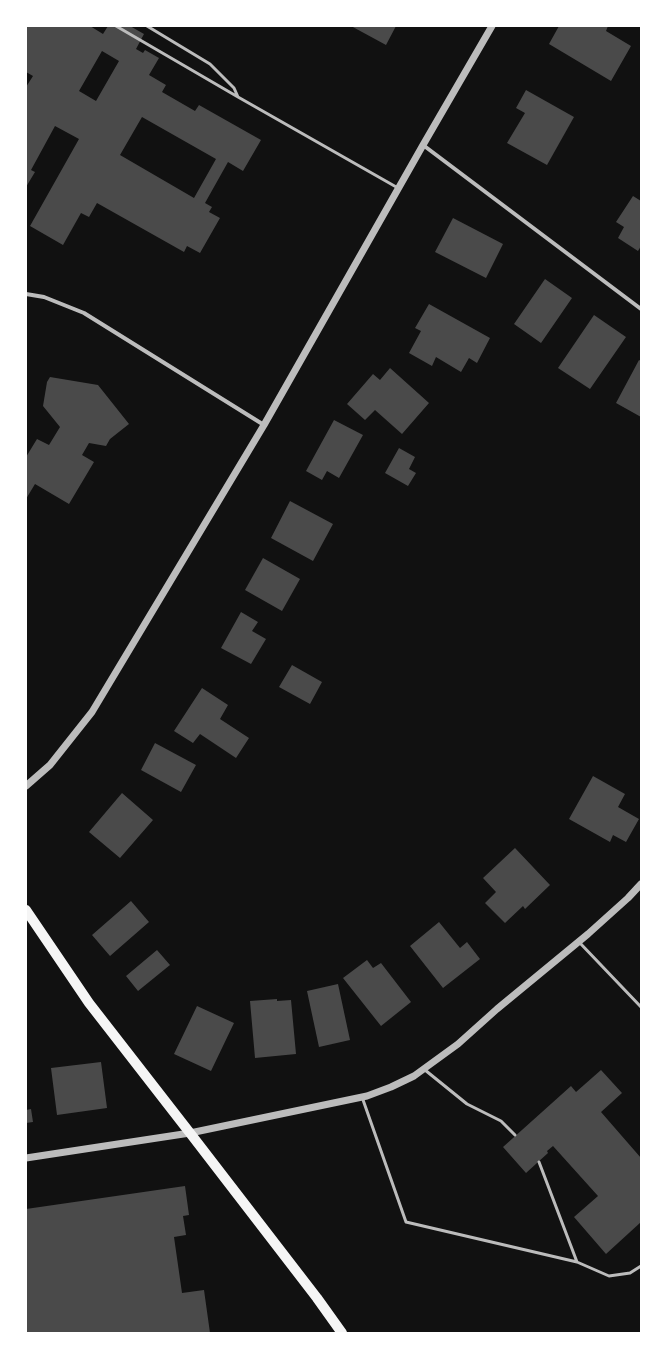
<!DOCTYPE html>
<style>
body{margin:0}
#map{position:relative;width:667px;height:1359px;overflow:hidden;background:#111;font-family:"Noto Serif",serif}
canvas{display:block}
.frame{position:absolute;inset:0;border:27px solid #fff;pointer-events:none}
</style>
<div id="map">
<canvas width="667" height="1359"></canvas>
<div class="frame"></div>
</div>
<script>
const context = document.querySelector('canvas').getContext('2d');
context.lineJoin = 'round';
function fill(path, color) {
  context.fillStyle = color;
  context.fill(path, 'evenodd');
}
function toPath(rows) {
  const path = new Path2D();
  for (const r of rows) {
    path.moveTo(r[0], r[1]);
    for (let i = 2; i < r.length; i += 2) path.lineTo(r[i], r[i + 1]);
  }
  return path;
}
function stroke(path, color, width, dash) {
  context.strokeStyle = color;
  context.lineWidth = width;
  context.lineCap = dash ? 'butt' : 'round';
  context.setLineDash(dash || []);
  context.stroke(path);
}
const building = toPath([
 [26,26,90,26,103,34,108,26,130,26,144,34,136,49,143,53,145,50,159,58,149,75,166,85,162,92,195,111,199,105,261,140,243,171,228,162,205,203,212,207,209,212,220,218,200,253,187,246,184,252,97,203,89,217,81,213,63,245,30,226,79,139,55,126,31,170,35,172,26,187,26,87,33,76,26,72],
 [102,51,119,61,96,101,79,91],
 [142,117,216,159,194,198,120,155],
 [351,26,396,26,386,45],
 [559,26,608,26,606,31,631,46,611,81,549,44],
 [526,90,574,117,547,165,507,143,525,113,516,108],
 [633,196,641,201,641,246,638,251,618,238,624,227,616,222],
 [453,218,503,244,486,278,435,252],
 [545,279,572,298,541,343,514,324],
 [429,304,490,338,477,363,469,358,461,372,436,357,432,366,409,353,421,331,415,328],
 [594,315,626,337,590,389,558,368],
 [639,360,641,361,641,417,616,403],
 [390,368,429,403,402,434,375,410,365,420,347,404,373,374,380,380],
 [50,377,98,385,129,424,110,439,106,446,89,443,82,455,94,462,69,504,35,484,26,499,26,457,37,439,49,445,60,427,43,406,47,382],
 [334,420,363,435,339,478,327,471,322,480,306,471],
 [399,448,415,457,409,469,416,473,408,486,385,473],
 [290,501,333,524,313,561,271,538],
 [263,558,300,579,282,611,245,590],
 [241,612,258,622,252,631,266,639,251,664,221,648],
 [292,665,322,682,310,704,279,687],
 [202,688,228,705,220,719,249,738,236,758,200,734,193,743,174,731],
 [155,743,196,765,181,792,141,770],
 [593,776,625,794,618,807,639,819,626,842,613,835,610,842,569,819],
 [122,793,153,820,120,858,89,832],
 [515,848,550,885,525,909,523,906,505,923,485,903,496,892,483,878],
 [131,901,149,922,110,956,92,935],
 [439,922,460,948,467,942,480,959,443,988,410,946],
 [157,950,170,965,138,991,126,976],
 [367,960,373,968,381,963,411,1002,381,1026,343,978],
 [338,984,350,1040,319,1047,307,991],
 [277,999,277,1001,291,1000,296,1054,255,1058,250,1001],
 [197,1006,234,1023,211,1071,174,1054],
 [101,1062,107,1108,57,1115,51,1068],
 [601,1070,622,1093,601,1112,641,1158,641,1222,606,1254,574,1217,598,1196,553,1146,547,1151,548,1153,526,1173,503,1147,571,1086,576,1092],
 [31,1109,33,1122,26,1123,26,1110],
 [185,1186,189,1215,183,1216,186,1235,174,1237,182,1293,204,1290,210,1333,26,1333,26,1209]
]);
const service = toPath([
 [116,26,238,97],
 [147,26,210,64,234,88,238,97,398,188],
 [579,942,641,1007],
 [425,1070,467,1104,501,1121,515,1135],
 [362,1097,406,1222,577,1262,609,1276,630,1273,641,1266],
 [539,1162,577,1262]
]);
const minor = toPath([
 [423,145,641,309],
 [26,294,44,297,84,313,264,425]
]);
const tertiary = toPath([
 [26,786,50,765,92,712,264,425,423,145,492,26],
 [26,1158,190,1133,367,1096,391,1087,414,1076,458,1044,497,1009,588,934,628,898,641,884]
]);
const primary = toPath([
 [26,910,89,1003,190,1133,317,1298,342,1333]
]);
fill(building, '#4a4a4a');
stroke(service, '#bcbcbc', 3);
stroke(minor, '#bcbcbc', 4);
stroke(tertiary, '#bcbcbc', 7);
stroke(primary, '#f5f5f5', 10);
</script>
